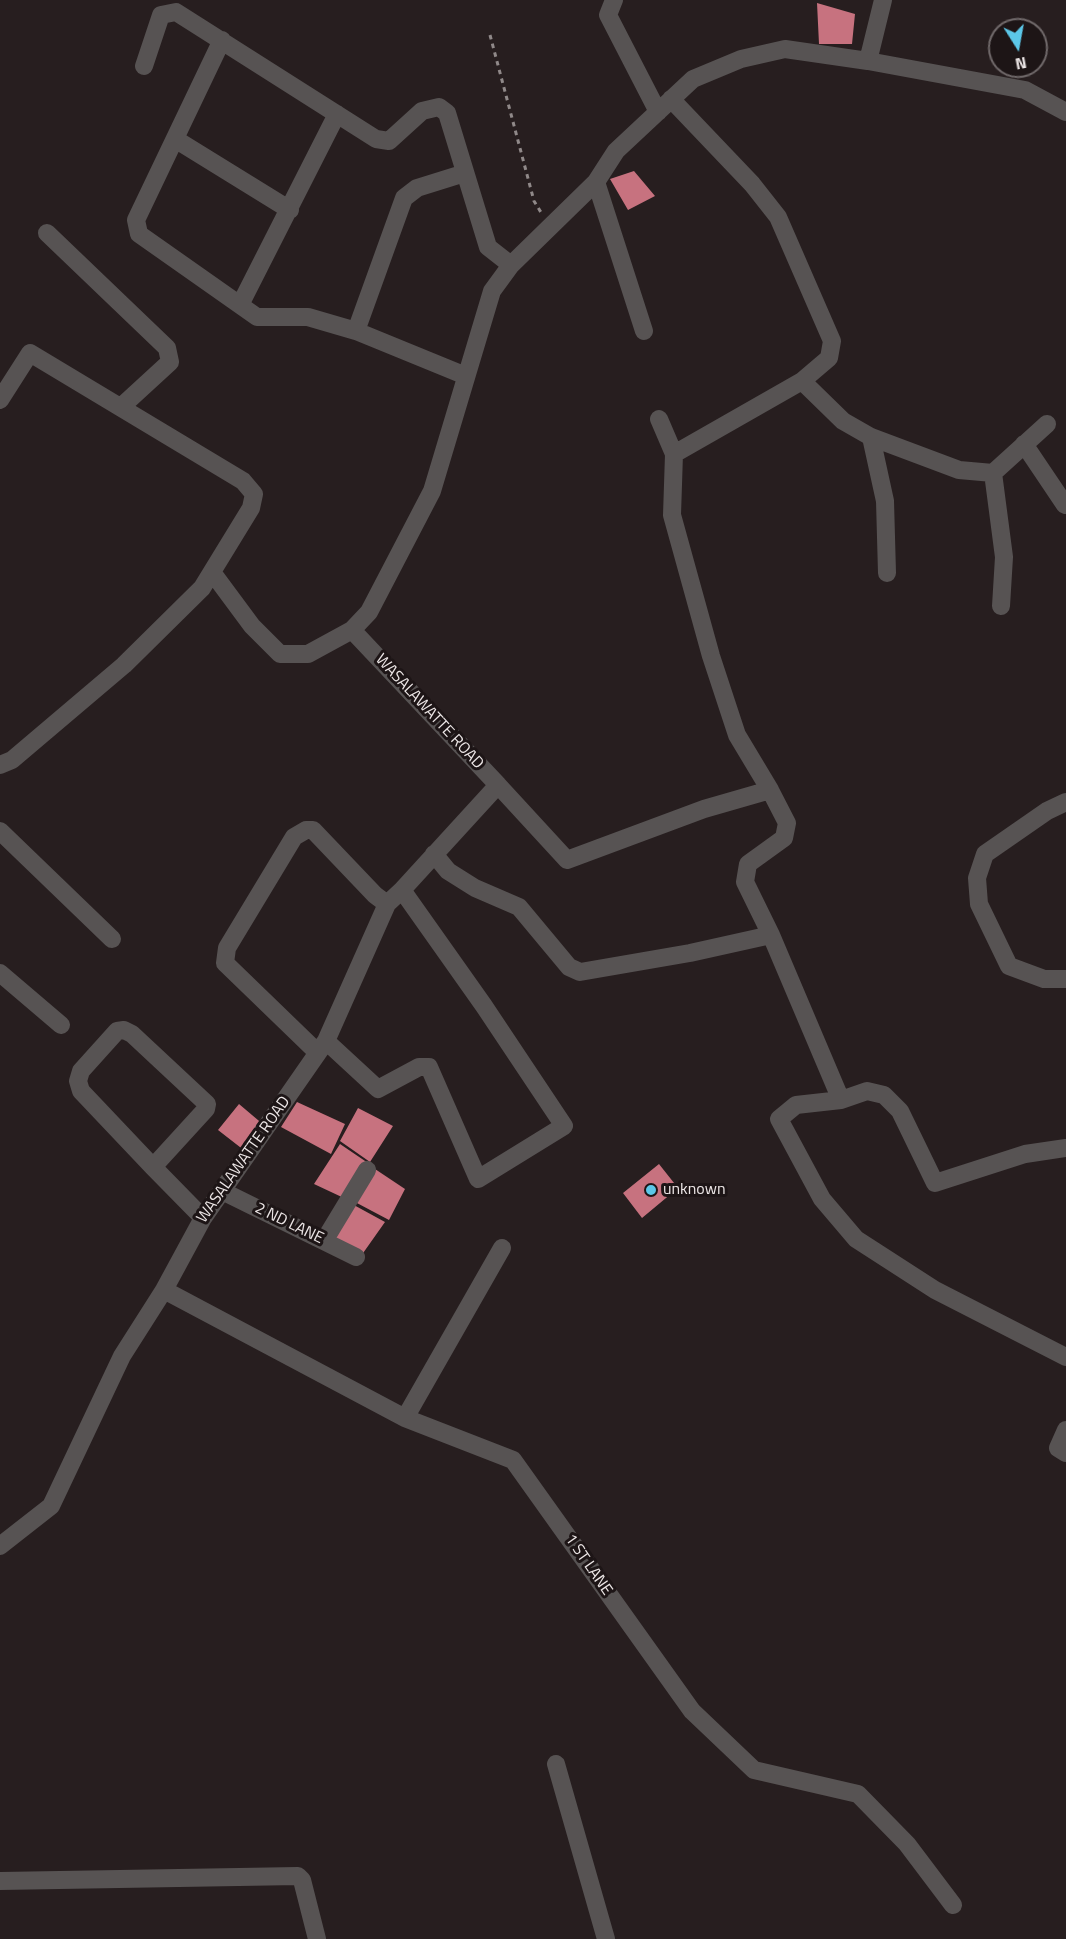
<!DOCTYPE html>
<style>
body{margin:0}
#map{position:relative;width:1066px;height:1939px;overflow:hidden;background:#271e1f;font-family:"Titillium Web",sans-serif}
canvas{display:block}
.north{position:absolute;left:988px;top:18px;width:60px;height:60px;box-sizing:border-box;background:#1d1516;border:2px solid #70696a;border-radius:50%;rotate:169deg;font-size:16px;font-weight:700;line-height:24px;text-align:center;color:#ede7e7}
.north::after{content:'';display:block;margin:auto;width:21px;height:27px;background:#5cc7e8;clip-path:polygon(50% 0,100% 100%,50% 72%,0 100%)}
</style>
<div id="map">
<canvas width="1066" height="1939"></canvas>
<div class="north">N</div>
</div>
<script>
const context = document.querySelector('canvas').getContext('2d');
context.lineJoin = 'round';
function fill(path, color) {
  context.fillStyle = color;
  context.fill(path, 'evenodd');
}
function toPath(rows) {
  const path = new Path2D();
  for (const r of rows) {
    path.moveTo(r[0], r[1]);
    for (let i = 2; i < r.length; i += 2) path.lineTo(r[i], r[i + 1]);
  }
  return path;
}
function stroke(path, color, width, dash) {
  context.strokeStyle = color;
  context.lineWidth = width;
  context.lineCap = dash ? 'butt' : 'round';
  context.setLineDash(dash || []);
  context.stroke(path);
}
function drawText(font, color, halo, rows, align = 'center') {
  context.font = font + ' "Titillium Web",sans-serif';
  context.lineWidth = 6;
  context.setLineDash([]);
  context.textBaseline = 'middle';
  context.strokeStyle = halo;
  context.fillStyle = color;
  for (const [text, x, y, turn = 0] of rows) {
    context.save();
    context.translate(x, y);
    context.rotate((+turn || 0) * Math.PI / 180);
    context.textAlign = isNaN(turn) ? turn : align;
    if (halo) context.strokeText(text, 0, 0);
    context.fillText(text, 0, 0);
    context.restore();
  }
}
const building = toPath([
 [817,3,855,14,852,44,819,44],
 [634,171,655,196,628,210,610,179],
 [297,1102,345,1124,331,1154,281,1127],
 [239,1104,265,1126,245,1151,218,1130],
 [358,1108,393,1126,370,1162,340,1141],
 [340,1144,368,1163,346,1199,314,1184],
 [659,1164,678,1188,642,1218,623,1193],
 [375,1169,405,1189,389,1220,355,1202],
 [352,1204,385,1222,361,1256,331,1239]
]);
const path = toPath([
 [490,35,534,201,542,214]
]);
const minor = toPath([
 [614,0,608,15,658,112],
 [222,40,136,220,139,234,257,317,308,317,356,331,466,376],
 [868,61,1025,90,1066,112],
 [144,66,161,15,176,12,376,139,389,141,422,111,439,107,447,113,488,247,511,265],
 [671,99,752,184,778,217,832,341,829,358,802,381,674,454],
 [175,139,290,210],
 [596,182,644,331],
 [47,233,167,348,170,362,121,407],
 [240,305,337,114],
 [356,331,404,198,417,188,465,173],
 [802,381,843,421,871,437,959,470,993,473,1047,424],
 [0,400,30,353,243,481,254,494,251,508,202,588,124,665,12,760,0,765],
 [871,437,885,501,887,573],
 [1024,444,1065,505],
 [993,473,1004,557,1001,606],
 [212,572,252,626,280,654,308,654,352,630],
 [498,785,567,860,704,809,770,790,737,735,711,656,672,515,674,454,659,419],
 [770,790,787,823,784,838,748,864,745,882,771,935,841,1100,796,1105,779,1119,822,1199,856,1239,935,1290,1066,1357],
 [1066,802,1047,811,985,854,977,878,979,904,1009,966,1044,979,1066,979],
 [0,831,112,939],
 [434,854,448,871,475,888,519,907,569,967,580,972,690,953,771,935],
 [0,973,61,1025],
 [326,1041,378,1089,419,1067,429,1067,478,1179,564,1126,484,1006,402,890],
 [318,1053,225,963,227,948,294,837,306,830,313,830,375,895,387,904],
 [841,1100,867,1091,884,1095,900,1111,935,1183,1025,1154,1066,1148],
 [153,1167,206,1109,207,1104,132,1034,124,1030,117,1031,81,1071,78,1081,81,1091,153,1167,203,1218],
 [222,1191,356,1257],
 [324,1241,367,1170],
 [164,1290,405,1418,513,1460,692,1711,754,1770,858,1794,907,1844,953,1905],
 [405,1418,502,1248],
 [1066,1430,1058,1448,1066,1453],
 [0,1546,51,1506,122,1356,164,1290,203,1218,326,1041,387,904,402,890,498,785,352,630,369,612,432,491,492,291,511,265,596,182,616,151,693,79,741,59,785,49,868,61,883,0],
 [556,1764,606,1939],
 [0,1881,298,1876,302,1880,317,1939]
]);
const markers = [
 [651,1190,6,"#5cc7e8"]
];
const streetNames = [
 ["WASALAWATTE ROAD",429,712,47],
 ["WASALAWATTE ROAD",244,1160,-55],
 ["2 ND LANE",289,1224,26],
 ["1 ST LANE",588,1565,55]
];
const poiNames = [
 ["unknown",663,1190]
];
fill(building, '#c7727f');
stroke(path, '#908989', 3, [4.5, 4.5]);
stroke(minor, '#575353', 18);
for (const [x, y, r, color] of markers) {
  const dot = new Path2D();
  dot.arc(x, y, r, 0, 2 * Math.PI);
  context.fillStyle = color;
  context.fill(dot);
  stroke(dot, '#1d1516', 2);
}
drawText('16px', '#ede7e7', '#1d1516', streetNames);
drawText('16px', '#ede7e7', '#1d1516', poiNames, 'left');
</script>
